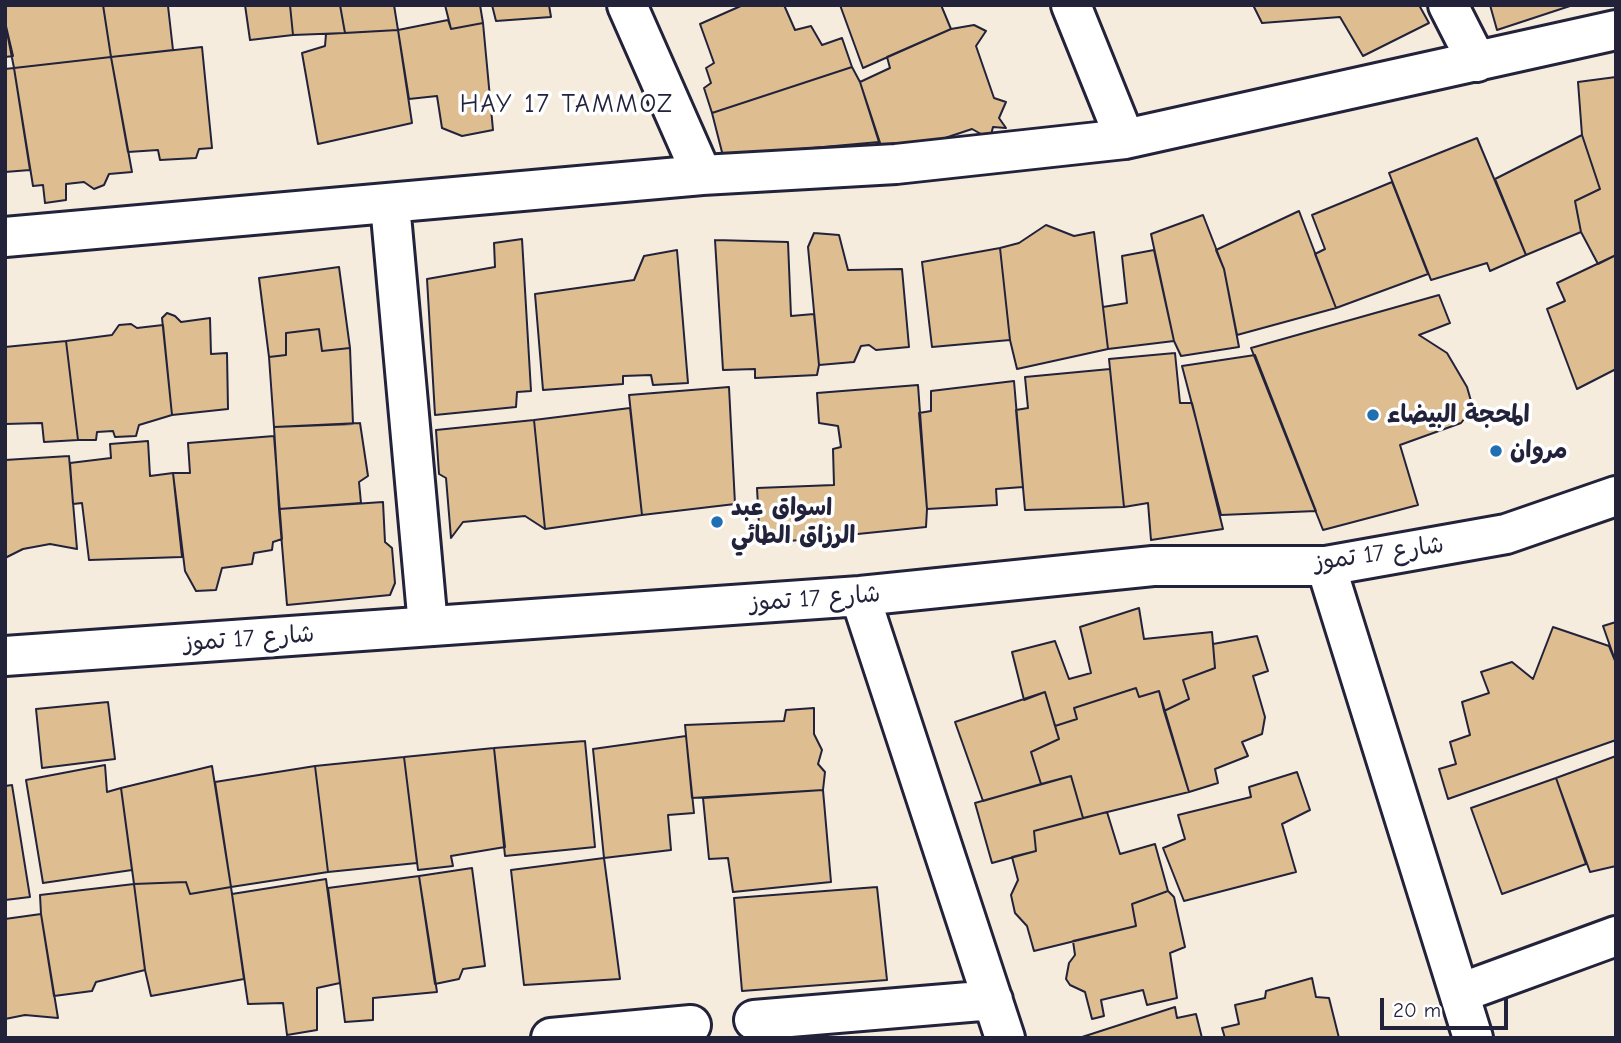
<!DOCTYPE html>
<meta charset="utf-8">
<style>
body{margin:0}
#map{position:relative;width:1621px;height:1043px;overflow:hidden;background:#f5ecde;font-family:"Comic Neue",sans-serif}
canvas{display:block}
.frame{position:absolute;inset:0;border:7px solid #22223b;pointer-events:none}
.scale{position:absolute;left:1380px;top:998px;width:128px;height:32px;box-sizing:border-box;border:4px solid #22223b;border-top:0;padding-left:9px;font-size:21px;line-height:24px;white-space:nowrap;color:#22223b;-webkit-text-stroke:5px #fff;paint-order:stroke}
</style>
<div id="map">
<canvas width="1621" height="1043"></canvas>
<div class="frame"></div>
<div class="scale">20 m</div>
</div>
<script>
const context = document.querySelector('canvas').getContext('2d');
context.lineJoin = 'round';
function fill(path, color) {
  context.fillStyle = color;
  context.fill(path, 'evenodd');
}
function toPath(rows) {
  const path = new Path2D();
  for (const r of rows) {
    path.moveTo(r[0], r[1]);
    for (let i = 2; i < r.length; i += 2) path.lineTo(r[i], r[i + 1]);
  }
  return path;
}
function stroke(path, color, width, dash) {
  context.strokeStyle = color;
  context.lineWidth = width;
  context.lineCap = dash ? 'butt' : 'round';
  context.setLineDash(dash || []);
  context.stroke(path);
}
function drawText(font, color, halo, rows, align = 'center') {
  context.font = font + ' "Comic Neue","Playpen Sans Arabic",sans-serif';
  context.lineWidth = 7;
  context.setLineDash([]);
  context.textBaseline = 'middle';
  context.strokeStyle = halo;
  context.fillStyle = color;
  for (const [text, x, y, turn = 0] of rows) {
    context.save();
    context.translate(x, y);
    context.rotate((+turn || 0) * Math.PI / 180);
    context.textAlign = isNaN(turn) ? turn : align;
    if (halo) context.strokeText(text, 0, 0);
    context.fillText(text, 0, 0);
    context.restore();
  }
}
const building = toPath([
 [5,5,103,5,111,57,14,68,5,22,5,5],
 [103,5,172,5,168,6,173,50,111,57,103,5],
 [245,5,290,5,293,35,250,40,245,5],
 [290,5,340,5,345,33,293,35,290,5],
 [340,5,394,5,398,30,345,33,340,5],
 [445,5,480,5,483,23,451,29,445,5],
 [492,5,549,5,551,17,496,21,492,5],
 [743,5,784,5,795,30,811,26,822,45,842,38,852,67,712,113,704,88,711,83,706,68,714,63,700,24,743,5],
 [840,5,941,5,951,29,863,68,840,5],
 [1253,5,1419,5,1429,23,1363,56,1340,17,1262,23,1253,5],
 [1490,5,1573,5,1497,30,1490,5],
 [448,20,451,29,483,23,493,130,462,136,442,128,437,96,409,99,398,30,448,20],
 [5,22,13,56,5,57,5,22],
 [974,25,986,31,976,46,994,98,1006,102,999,118,1006,128,993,127,990,139,972,129,885,158,860,82,890,68,887,57,951,29,974,25],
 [398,30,412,123,318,144,302,53,325,46,326,34,398,30],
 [202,47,212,148,199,149,196,158,160,160,158,150,128,152,111,57,202,47],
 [111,57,132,172,109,174,104,185,94,189,84,182,66,184,66,200,45,203,43,185,33,186,14,68,111,57],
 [852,67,860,82,879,142,723,156,712,113,852,67],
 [14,68,30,170,5,172,5,69,14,68],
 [1616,77,1616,255,1598,264,1581,232,1575,201,1600,189,1582,135,1578,82,1616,77],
 [1582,135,1600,189,1575,201,1581,232,1526,255,1495,179,1582,135],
 [1477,138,1526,255,1490,271,1487,263,1431,280,1389,173,1477,138],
 [1392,182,1428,274,1336,308,1315,254,1325,249,1312,215,1392,182],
 [1299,211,1336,308,1237,335,1224,269,1216,250,1299,211],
 [1203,215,1224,269,1239,347,1181,356,1174,341,1151,234,1203,215],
 [1046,225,1074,236,1094,232,1108,349,1017,369,1010,340,1000,248,1019,243,1046,225],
 [814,233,839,235,848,270,902,269,909,347,876,350,869,345,861,346,854,362,819,365,808,247,814,233],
 [522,239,531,391,517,392,516,407,435,415,427,279,495,267,494,243,522,239],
 [715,240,788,242,791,316,814,314,819,365,817,375,755,378,755,369,723,370,715,240],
 [1000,248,1010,340,932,347,922,262,1000,248],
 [677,250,688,383,653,385,651,375,623,376,623,384,543,390,535,294,634,280,644,256,677,250],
 [1154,250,1174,341,1108,349,1103,307,1127,303,1122,256,1154,250],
 [1616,255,1616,369,1577,389,1547,309,1565,301,1557,283,1616,255],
 [339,267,350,348,322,351,319,329,286,333,286,355,269,357,259,278,339,267],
 [1439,295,1450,323,1419,335,1447,353,1467,387,1473,408,1461,423,1400,445,1418,505,1323,530,1251,348,1439,295],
 [167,313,175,316,181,322,210,318,211,354,227,353,228,409,172,415,162,318,167,313],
 [131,324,137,328,163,325,172,415,139,425,136,436,115,437,113,431,97,432,96,440,78,440,66,341,112,335,119,325,131,324],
 [319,329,322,351,350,348,353,424,274,427,269,357,286,355,286,333,319,329],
 [66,341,78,440,44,442,42,423,5,424,5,347,66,341],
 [1175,353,1180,403,1192,403,1223,529,1151,540,1148,503,1124,507,1109,359,1175,353],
 [1255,355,1316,511,1221,515,1182,366,1255,355],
 [1110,369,1124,507,1025,510,1016,410,1028,408,1025,377,1110,369],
 [1014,381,1023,487,996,489,997,505,927,509,919,413,931,411,931,391,1014,381],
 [918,385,927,509,926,527,760,544,757,488,834,485,833,449,841,447,838,426,819,423,817,393,918,385],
 [729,387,735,504,642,515,629,395,729,387],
 [630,408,642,515,545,529,534,420,630,408],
 [534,420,545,529,525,516,463,522,451,538,446,478,439,474,436,430,534,420],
 [360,423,368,476,359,482,361,503,279,509,274,427,360,423],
 [274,436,282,539,273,542,272,550,254,553,252,564,222,568,216,590,196,591,185,571,173,473,190,473,188,443,274,436],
 [148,441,150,476,173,473,182,557,89,560,82,503,73,504,70,463,111,458,110,444,148,441],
 [69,456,77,549,50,544,23,549,5,558,5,460,69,456],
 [383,502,385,542,392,548,395,583,390,595,287,605,279,509,383,502],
 [1139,608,1144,639,1212,632,1215,668,1183,680,1189,699,1164,711,1159,691,1139,697,1136,688,1074,708,1077,719,1055,726,1045,692,1024,700,1012,652,1055,641,1069,679,1091,673,1080,627,1139,608],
 [1616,622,1616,663,1603,626,1616,622],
 [1553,627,1609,646,1616,663,1616,740,1448,799,1439,769,1456,764,1450,742,1470,735,1462,702,1489,693,1481,672,1512,662,1533,679,1553,627],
 [1257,636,1268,671,1253,676,1265,717,1262,734,1242,742,1248,756,1215,769,1218,783,1189,792,1164,711,1189,699,1183,680,1215,668,1213,644,1257,636],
 [1136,688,1139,697,1159,691,1189,792,1083,818,1071,776,1041,784,1031,752,1059,739,1055,726,1077,719,1074,708,1136,688],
 [1045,692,1059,739,1031,752,1041,784,983,801,955,722,1045,692],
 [108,702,115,759,42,768,36,709,108,702],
 [814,708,814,734,822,750,818,764,825,772,823,790,692,798,685,725,784,721,786,710,814,708],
 [686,736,694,813,668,815,671,850,604,858,593,749,686,736],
 [585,741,595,847,505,856,494,748,585,741],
 [494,748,505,847,451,856,453,866,418,870,404,757,494,748],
 [1616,756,1616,866,1590,872,1556,778,1616,756],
 [404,757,417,863,328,872,315,766,404,757],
 [105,765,107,792,121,788,132,870,43,883,26,780,105,765],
 [212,766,231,887,190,894,186,882,134,884,121,788,212,766],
 [315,766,328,872,231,887,215,782,315,766],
 [1297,772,1310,810,1282,824,1296,872,1184,901,1163,848,1185,839,1178,815,1251,797,1249,787,1297,772],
 [1071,776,1083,818,1034,831,1036,851,992,863,975,803,1071,776],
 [1556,778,1586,864,1502,894,1471,808,1556,778],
 [12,785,30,897,5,900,5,786,12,785],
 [823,790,831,882,733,892,728,858,709,859,703,798,823,790],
 [1107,812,1120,854,1155,844,1168,891,1132,904,1136,926,1034,951,1027,926,1015,913,1011,895,1018,880,1012,857,1036,851,1034,831,1107,812],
 [604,858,620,979,524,985,511,870,604,858],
 [472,868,485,966,463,969,459,979,435,984,419,876,472,868],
 [419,876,437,992,373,998,373,1020,345,1022,328,888,419,876],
 [326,879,340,983,317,988,317,1030,287,1035,283,1003,248,1004,232,894,326,879],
 [186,882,190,894,231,887,244,979,151,996,145,970,134,884,186,882],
 [134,884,145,970,96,982,92,991,54,996,41,914,40,895,134,884],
 [877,887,887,980,742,991,734,898,877,887],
 [1168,891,1174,897,1185,947,1170,953,1177,998,1147,1005,1143,990,1101,1000,1104,1016,1092,1019,1085,992,1070,985,1066,979,1069,963,1075,955,1073,941,1136,926,1132,904,1168,891],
 [41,914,58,1018,25,1015,5,1019,5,919,41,914],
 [1312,978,1316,997,1329,998,1339,1038,1225,1038,1222,1028,1239,1024,1235,1005,1265,998,1266,991,1312,978],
 [1175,1007,1177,1018,1196,1014,1202,1038,1079,1038,1175,1007]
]);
const street = toPath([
 [627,5,702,175],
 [1071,5,1125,139],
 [1448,5,1477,62],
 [390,204,428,626],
 [5,237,702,175,896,164,1125,139,1616,30],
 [1326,566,1473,1038],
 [860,596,1005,1038],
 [5,656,860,596,1153,566,1326,566,1506,534,1616,496],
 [1460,993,1616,936],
 [754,1020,993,1000],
 [551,1038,691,1025]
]);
const markers = [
 [1373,415,7,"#1f6fb2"],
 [1496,451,7,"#1f6fb2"],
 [717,522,7,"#1f6fb2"]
];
const poiNames = [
 ["المحجة البيضاء",1387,415],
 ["مروان",1510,451],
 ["اسواق عبد",731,508],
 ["الرزاق الطائي",731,536]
];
const streetNames = [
 ["شارع 17 تموز",1379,554,-8],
 ["شارع 17 تموز",815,599,-4],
 ["شارع 17 تموز",249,639,-4]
];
const neighbourhoodNames = [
 ["HAY 17 TAMMOZ",567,105]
];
fill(building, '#debe90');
stroke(building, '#22223b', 2);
stroke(street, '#22223b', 44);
stroke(street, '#fff', 38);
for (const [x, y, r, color] of markers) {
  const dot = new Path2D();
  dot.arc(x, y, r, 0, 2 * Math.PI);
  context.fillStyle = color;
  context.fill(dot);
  stroke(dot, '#fff', 2.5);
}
drawText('bold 24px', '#22223b', '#fff', poiNames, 'left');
drawText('24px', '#22223b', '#fff', streetNames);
context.letterSpacing = '2px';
drawText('26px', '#22223b', '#fff', neighbourhoodNames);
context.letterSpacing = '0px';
</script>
